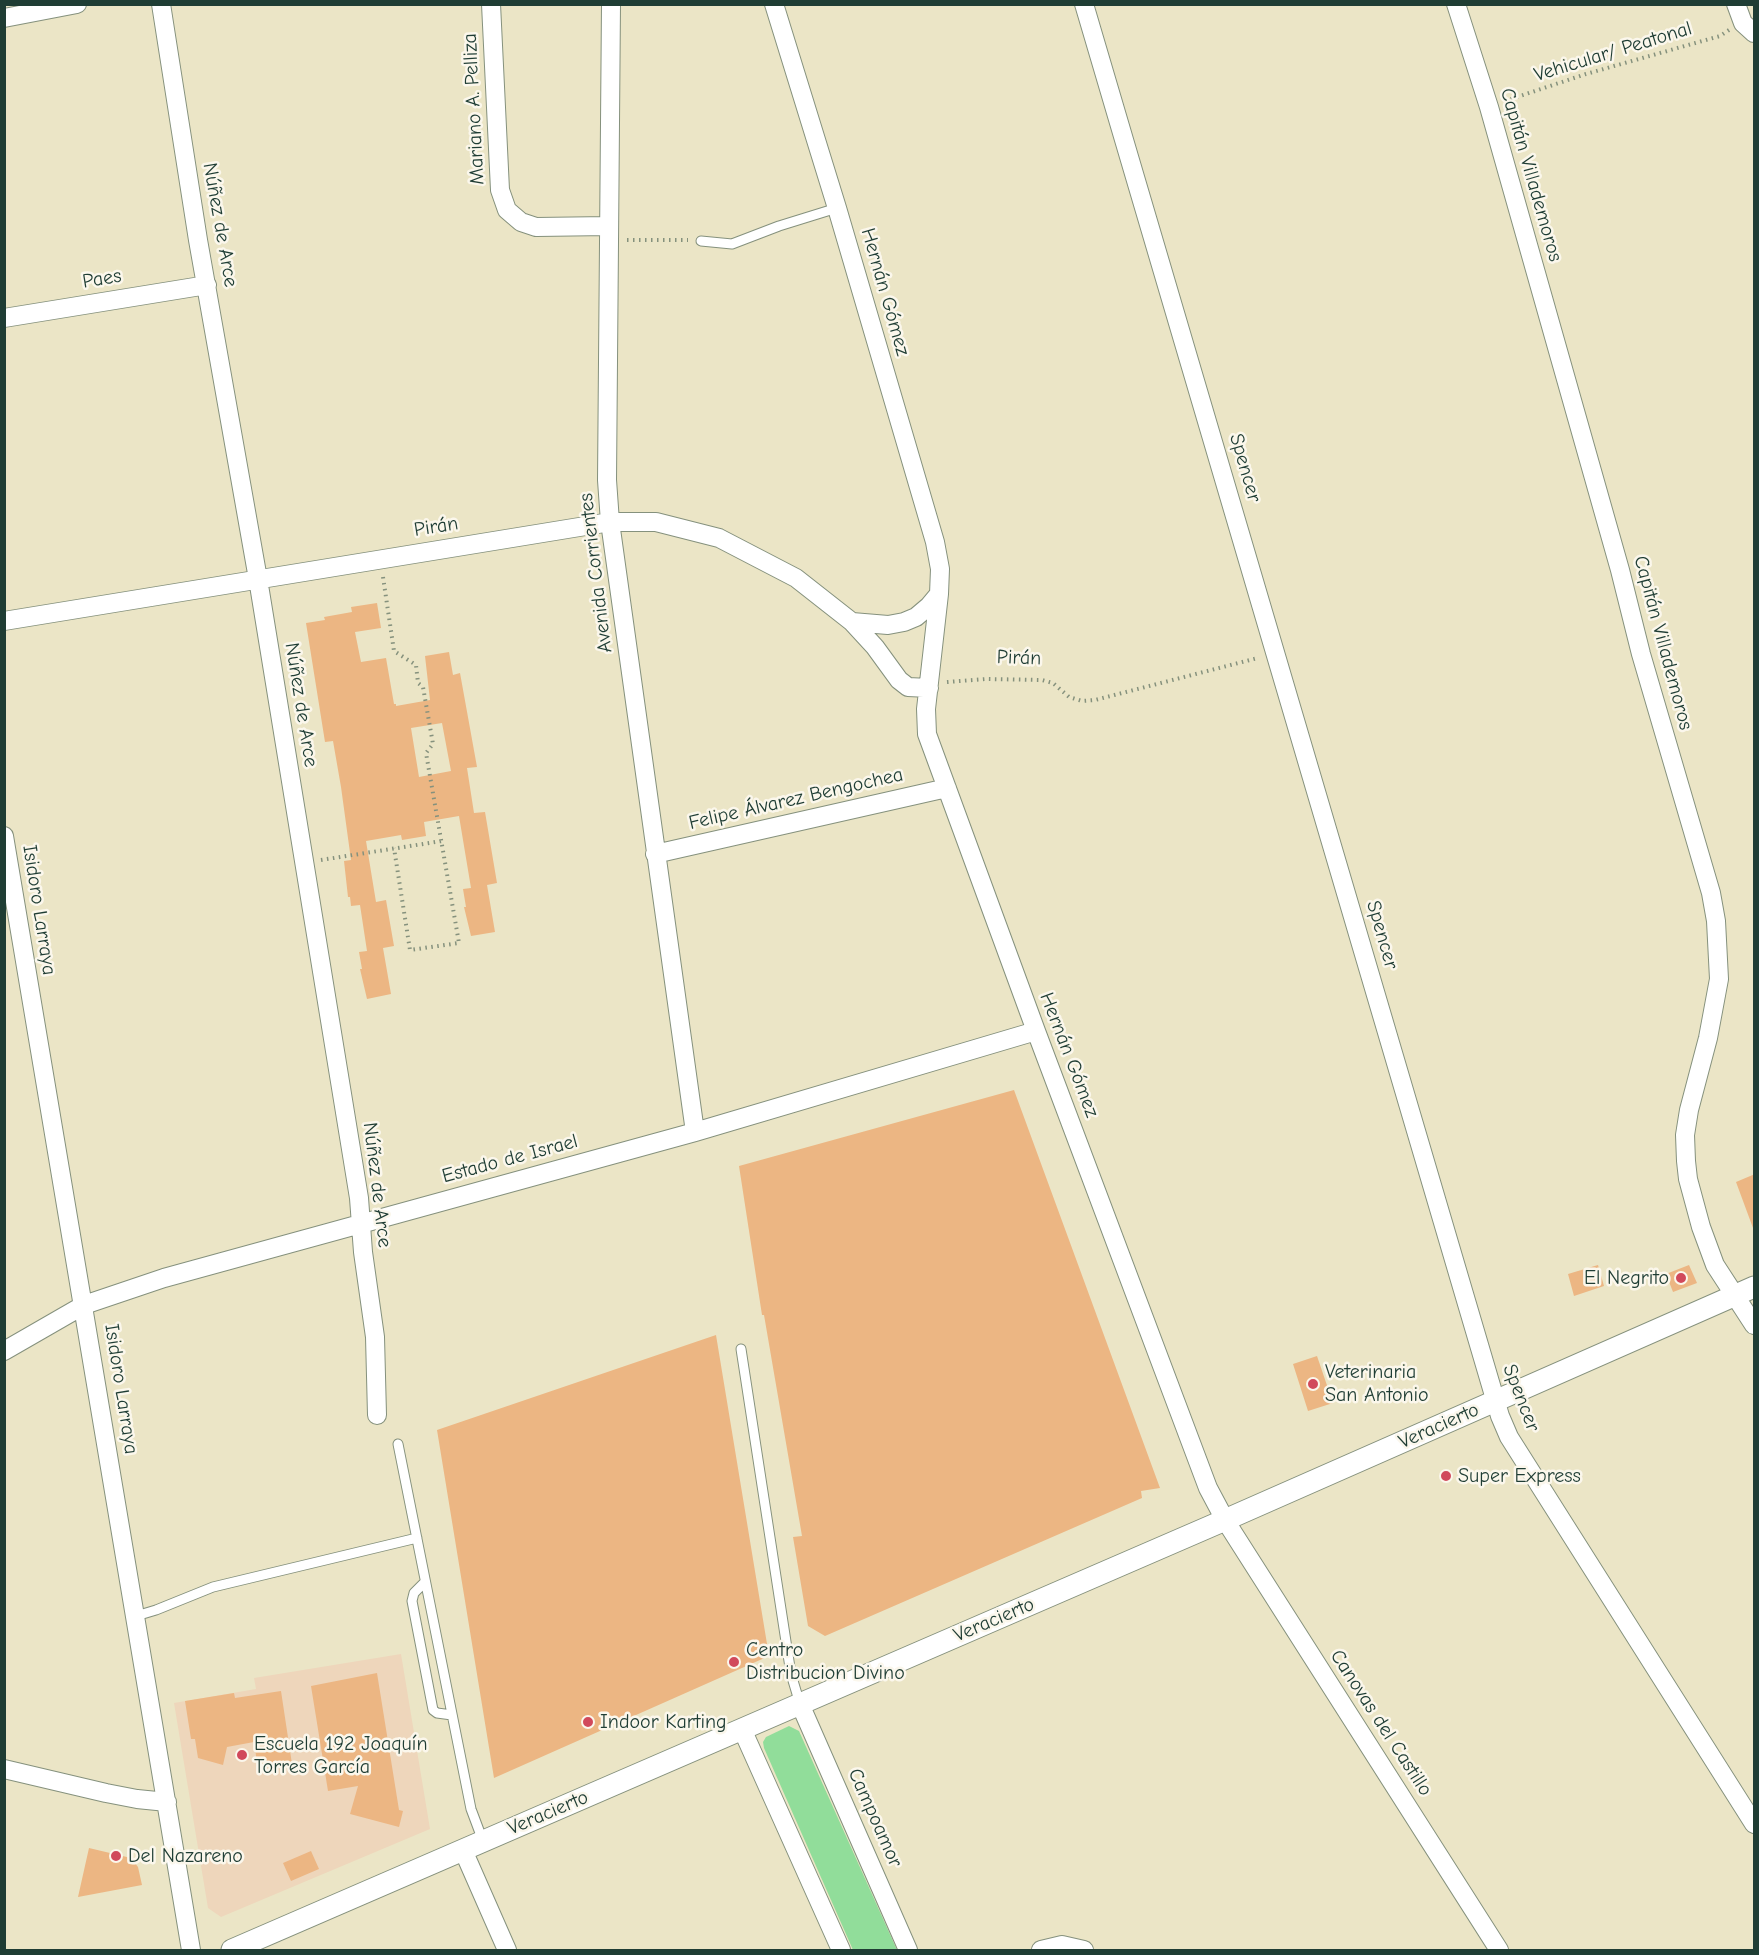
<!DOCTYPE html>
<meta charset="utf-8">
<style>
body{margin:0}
#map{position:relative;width:1759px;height:1955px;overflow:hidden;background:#ebe5c6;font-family:"Comic Neue",sans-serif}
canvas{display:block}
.frame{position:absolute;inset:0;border:6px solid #1f3d34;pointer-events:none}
</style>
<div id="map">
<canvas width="1759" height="1955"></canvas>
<div class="frame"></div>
</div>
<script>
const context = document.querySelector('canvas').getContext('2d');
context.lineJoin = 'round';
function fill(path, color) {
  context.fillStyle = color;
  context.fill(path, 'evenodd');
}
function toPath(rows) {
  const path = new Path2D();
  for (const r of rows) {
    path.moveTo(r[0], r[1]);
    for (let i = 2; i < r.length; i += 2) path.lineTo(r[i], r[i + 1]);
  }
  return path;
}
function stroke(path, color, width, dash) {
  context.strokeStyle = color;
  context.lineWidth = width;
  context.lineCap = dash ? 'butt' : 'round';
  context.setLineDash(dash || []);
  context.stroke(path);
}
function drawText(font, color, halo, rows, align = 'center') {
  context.font = font + ' "Comic Neue",sans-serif';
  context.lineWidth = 5;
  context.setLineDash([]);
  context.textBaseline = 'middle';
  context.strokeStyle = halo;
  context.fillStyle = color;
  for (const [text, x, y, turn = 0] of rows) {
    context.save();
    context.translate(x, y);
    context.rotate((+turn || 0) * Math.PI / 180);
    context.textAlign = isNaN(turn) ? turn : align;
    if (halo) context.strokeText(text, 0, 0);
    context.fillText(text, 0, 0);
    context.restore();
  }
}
const built = toPath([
 [401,1654,430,1829,221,1917,208,1908,174,1703,256,1689,254,1678]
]);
const green = toPath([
 [789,1726,799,1731,897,1950,853,1950,764,1748,763,1742,766,1737]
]);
const building = toPath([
 [377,603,381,628,355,632,361,662,386,658,394,704,396,704,396,706,430,700,425,656,449,652,453,675,460,673,477,767,467,768,474,813,485,812,497,883,487,885,495,932,471,936,464,907,466,907,463,889,471,888,459,816,424,822,426,836,402,840,401,835,366,841,376,902,386,900,394,946,383,948,391,994,367,999,360,969,362,969,359,952,367,951,360,905,351,906,350,897,348,897,344,861,351,860,341,787,333,741,325,742,306,623,325,620,324,617,352,612,351,607],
 [442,723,451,771,419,777,411,728],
 [1014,1090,1160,1488,1141,1491,1142,1498,825,1636,808,1626,793,1537,802,1536,764,1315,762,1315,739,1166],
 [1755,1174,1755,1228,1753,1228,1736,1182],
 [1598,1265,1604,1286,1574,1296,1568,1274],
 [1689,1265,1697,1283,1673,1292,1666,1274],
 [716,1335,769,1656,494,1778,437,1430],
 [1317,1356,1333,1403,1308,1411,1293,1364],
 [377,1673,399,1810,403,1811,399,1827,350,1814,358,1786,328,1791,311,1686],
 [281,1691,292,1764,258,1769,254,1742,227,1747,223,1765,198,1758,195,1739,191,1739,185,1701,234,1693,235,1698],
 [89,1848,131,1858,138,1867,142,1885,78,1897],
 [311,1851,319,1869,291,1881,283,1863]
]);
const path = toPath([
 [1505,101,1586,74,1720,36,1729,30],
 [627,240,688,240],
 [383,577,394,651,416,665,418,683,423,687,433,744,426,753,459,943,410,950,394,848],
 [947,682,986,679,1042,680,1053,683,1069,697,1082,701,1095,700,1258,658],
 [321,860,442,841]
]);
const service = toPath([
 [701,241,732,244,779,226,837,208],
 [741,1349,791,1674,800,1704],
 [398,1444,471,1809,483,1841],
 [425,1582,414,1593,412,1601,433,1710,437,1713,452,1715],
 [136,1616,156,1610,213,1587,417,1538]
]);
const minor = toPath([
 [161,4,198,240,258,579,359,1198,363,1252,375,1337,377,1415],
 [491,4,500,190,507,210,521,222,536,227,609,226],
 [611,4,607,480,610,522,695,1132],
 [774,4,837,208,935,542,940,569,939,594,926,709,927,734,1036,1031,1208,1488,1225,1520,1499,1950],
 [1084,4,1500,1416,1509,1437,1754,1824],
 [1456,4,1489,107,1620,570,1641,654,1711,893,1716,921,1719,979,1708,1038,1689,1110,1685,1135,1686,1161,1688,1179,1701,1227,1715,1265,1754,1325],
 [1736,4,1743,23,1754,33],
 [4,18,77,4],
 [4,318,207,285],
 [4,621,610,522,656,522,719,538,796,578,852,622,875,647,899,680,908,687,929,688],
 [852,622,888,625,904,622,916,617,929,606,939,594],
 [4,836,191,1950],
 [655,854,947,788],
 [4,1351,84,1305,164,1278,695,1132,1036,1031],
 [800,1704,908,1950],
 [742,1729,841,1950],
 [4,1769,106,1793,137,1799,167,1802],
 [463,1850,507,1950],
 [1041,1950,1062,1945,1084,1950]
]);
const tertiary = toPath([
 [232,1950,1225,1520,1754,1287]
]);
const markers = [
 [1681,1278,6,"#d1495b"],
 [1313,1384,6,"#d1495b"],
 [1446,1476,6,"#d1495b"],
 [734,1662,6,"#d1495b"],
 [588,1722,6,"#d1495b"],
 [242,1755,6,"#d1495b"],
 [116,1856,6,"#d1495b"]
];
const streetNames = [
 ["Vehicular/ Peatonal",1613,52,-17],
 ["Mariano A. Pelliza",474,109,-93],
 ["Capitán Villademoros",1531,175,74],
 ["Núñez de Arce",220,225,80],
 ["Paes",102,279,-9],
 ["Hernán Gómez",885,292,74],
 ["Spencer",1245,468,74],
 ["Pirán",436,527,-9],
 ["Avenida Corrientes",596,573,-97],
 ["Capitán Villademoros",1663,643,75],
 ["Pirán",1019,658,2],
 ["Núñez de Arce",301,705,81],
 ["Felipe Álvarez Bengochea",796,799,-13],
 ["Isidoro Larraya",39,910,81],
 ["Spencer",1382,935,74],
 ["Hernán Gómez",1069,1055,69],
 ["Estado de Israel",510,1159,-15],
 ["Núñez de Arce",377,1185,83],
 ["Isidoro Larraya",121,1389,81],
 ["Spencer",1521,1398,69],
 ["Veracierto",1439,1426,-24],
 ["Veracierto",994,1620,-23],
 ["Canovas del Castillo",1381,1723,57],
 ["Veracierto",548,1813,-23],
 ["Campoamor",875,1818,66]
];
const poiNames = [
 ["El Negrito",1669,1278,"right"],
 ["Veterinaria",1325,1372],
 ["San Antonio",1325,1395],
 ["Super Express",1458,1476],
 ["Centro",746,1650],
 ["Distribucion Divino",746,1673],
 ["Indoor Karting",600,1722],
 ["Escuela 192 Joaquín",254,1744],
 ["Torres García",254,1767],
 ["Del Nazareno",128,1856]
];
fill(built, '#eed6bb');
fill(green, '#91dd9a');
fill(building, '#ecb683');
stroke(service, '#85917d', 11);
stroke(minor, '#85917d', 20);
stroke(tertiary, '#85917d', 23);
stroke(path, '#85917d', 4, [1.5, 4.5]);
stroke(service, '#fff', 9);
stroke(minor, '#fff', 18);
stroke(tertiary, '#fff', 21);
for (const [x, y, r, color] of markers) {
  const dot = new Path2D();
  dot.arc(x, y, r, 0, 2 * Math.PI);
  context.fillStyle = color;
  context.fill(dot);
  stroke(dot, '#fbf7ec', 2);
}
drawText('20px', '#1f3d34', '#fbf7ec', streetNames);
drawText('20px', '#1f3d34', '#fbf7ec', poiNames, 'left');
</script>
